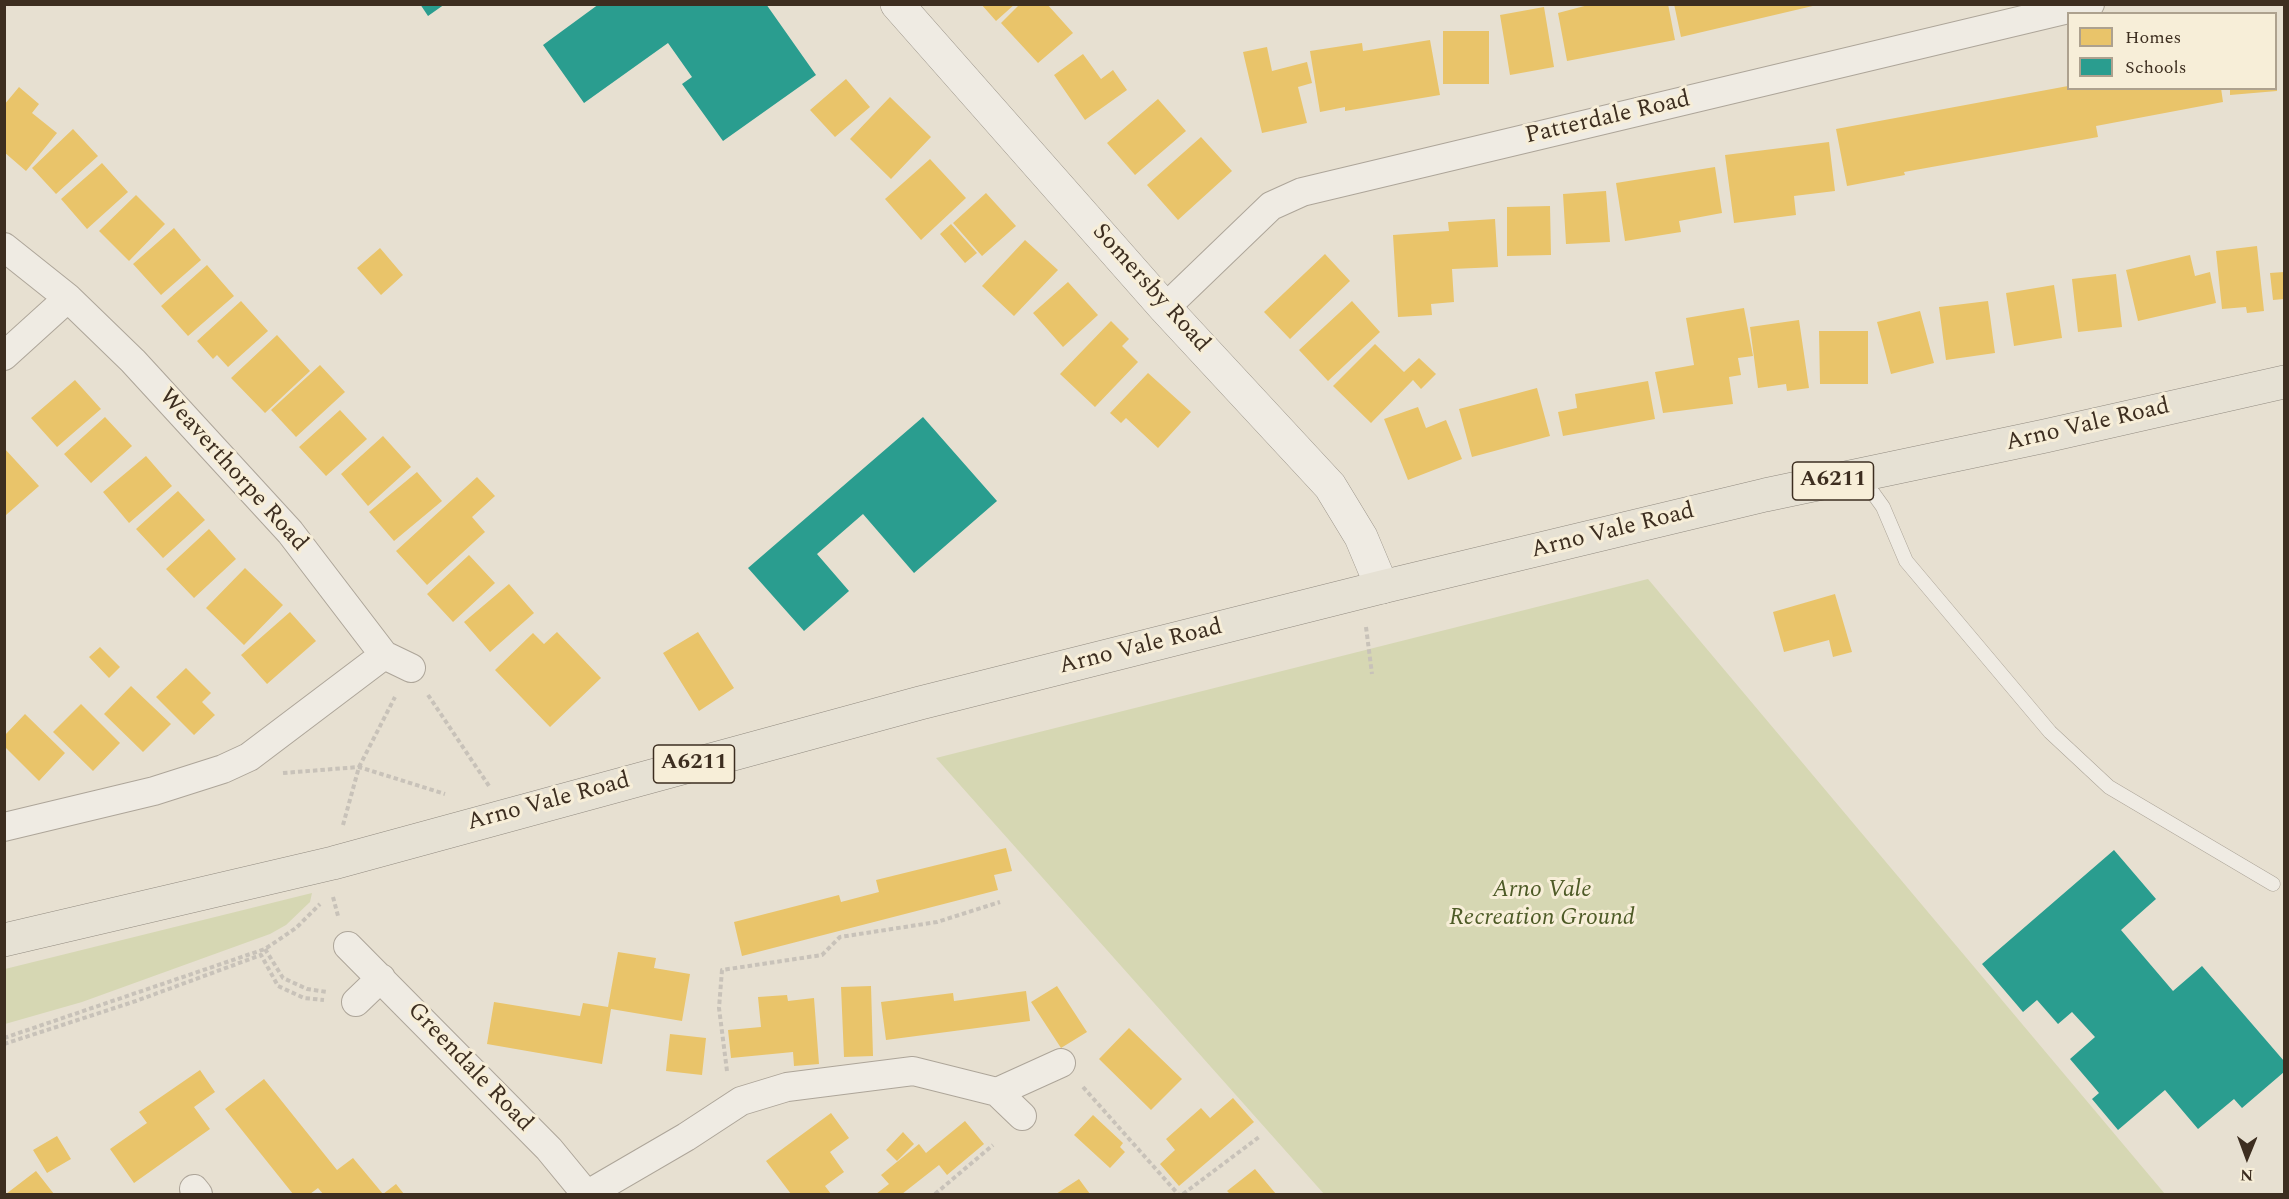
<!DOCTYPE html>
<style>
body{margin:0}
#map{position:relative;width:2289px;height:1199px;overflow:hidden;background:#e7e0d1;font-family:Spectral,serif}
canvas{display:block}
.frame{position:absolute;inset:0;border:6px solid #3d2e20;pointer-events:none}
.legend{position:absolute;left:2067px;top:12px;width:210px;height:78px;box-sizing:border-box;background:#f7eed8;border:2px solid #ada18e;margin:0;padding:8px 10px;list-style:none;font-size:18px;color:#3d2e20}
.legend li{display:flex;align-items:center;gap:12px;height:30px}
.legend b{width:30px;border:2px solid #ada18e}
.north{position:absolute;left:2217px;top:1127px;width:60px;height:60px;-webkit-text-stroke:4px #f7eed8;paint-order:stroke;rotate:181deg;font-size:16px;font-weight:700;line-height:24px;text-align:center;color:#3d2e20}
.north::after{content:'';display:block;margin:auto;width:21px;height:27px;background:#3d2e20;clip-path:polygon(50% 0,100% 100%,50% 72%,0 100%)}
</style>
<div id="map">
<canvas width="2289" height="1199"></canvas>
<div class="frame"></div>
<ul class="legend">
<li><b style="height:16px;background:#e9c46a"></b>Homes</li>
<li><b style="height:16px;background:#2a9d8f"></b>Schools</li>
</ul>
<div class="north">N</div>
</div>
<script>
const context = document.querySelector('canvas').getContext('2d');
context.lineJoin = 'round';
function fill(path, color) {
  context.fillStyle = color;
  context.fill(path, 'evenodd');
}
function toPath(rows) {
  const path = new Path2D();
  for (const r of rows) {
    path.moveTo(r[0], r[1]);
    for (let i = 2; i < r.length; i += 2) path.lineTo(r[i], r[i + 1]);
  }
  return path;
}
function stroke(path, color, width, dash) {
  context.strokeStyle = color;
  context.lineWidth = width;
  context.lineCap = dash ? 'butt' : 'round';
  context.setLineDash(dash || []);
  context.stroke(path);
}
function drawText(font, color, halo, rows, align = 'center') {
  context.font = font + ' Spectral,serif';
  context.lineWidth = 6;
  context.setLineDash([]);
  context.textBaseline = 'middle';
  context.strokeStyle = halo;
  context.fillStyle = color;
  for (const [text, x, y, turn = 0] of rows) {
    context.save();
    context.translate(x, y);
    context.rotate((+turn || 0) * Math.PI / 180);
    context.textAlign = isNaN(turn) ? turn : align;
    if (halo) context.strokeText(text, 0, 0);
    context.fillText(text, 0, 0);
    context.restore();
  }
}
const green = toPath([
 [1648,579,2165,1194,1324,1194,936,758],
 [312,893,310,902,286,925,270,934,82,1002,5,1024,5,969]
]);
const homes = toPath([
 [981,4,1015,4,996,21],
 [1020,4,1047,4,1073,33,1038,63,1001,23],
 [1592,4,1668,4,1675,40,1567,61,1558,13],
 [1674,4,1817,4,1817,5,1681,37],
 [1544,7,1554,67,1510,75,1500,15],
 [1443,31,1489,31,1489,84,1443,84],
 [1430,40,1440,95,1345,111,1345,107,1320,112,1310,51,1362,43,1363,51],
 [1267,47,1272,71,1307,62,1312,83,1298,87,1307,123,1262,133,1243,52],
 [1083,54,1101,79,1113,70,1127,90,1085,120,1054,75],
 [846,79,870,107,835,137,810,110],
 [2068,86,2068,88,2221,88,2223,102,2096,126,2098,137,1904,172,1905,175,1847,186,1836,129],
 [19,87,39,104,32,113,57,133,26,171,4,152,4,105],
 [2230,88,2277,88,2277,91,2230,95],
 [890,97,931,137,891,179,850,139],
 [1158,99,1186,131,1135,175,1107,143],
 [73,129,98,156,56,194,32,168],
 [1201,137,1232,171,1178,220,1147,185],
 [1829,142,1835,191,1794,196,1796,215,1734,223,1725,155],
 [930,159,966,198,921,240,885,199],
 [102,163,128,192,87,229,61,199],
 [1715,167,1722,213,1679,221,1681,232,1625,241,1616,183],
 [1606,191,1610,242,1566,244,1563,194],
 [986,193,1016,226,982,256,953,223],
 [136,195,165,224,129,261,99,231],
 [1550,206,1551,255,1507,256,1507,207],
 [1495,219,1498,267,1452,269,1454,302,1431,304,1432,315,1398,317,1393,235,1449,231,1448,222],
 [951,224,977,253,965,263,940,234],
 [174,228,201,260,161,295,133,264],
 [1025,240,1058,270,1014,316,982,286],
 [2257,246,2264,311,2247,313,2246,307,2222,309,2216,251],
 [380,248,403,275,381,295,357,268],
 [1325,254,1350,281,1290,339,1264,312],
 [2190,255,2195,276,2210,272,2216,303,2138,321,2126,270],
 [207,265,234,296,188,336,161,306],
 [2284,272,2284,299,2273,300,2270,273],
 [2116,274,2122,327,2078,332,2072,279],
 [1068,282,1098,315,1063,347,1033,313],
 [2054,285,2062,338,2014,346,2006,293],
 [241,301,268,331,228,367,217,355,213,359,197,341],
 [1352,301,1380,332,1328,381,1299,350],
 [1988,301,1995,353,1946,360,1939,307],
 [1744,308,1753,356,1738,358,1741,375,1729,377,1733,404,1663,413,1655,372,1694,365,1686,318],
 [1920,311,1934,363,1891,374,1877,322],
 [1799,320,1809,388,1787,391,1786,384,1758,388,1750,327],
 [1111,321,1129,339,1122,346,1138,362,1095,407,1060,374],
 [1819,331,1868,331,1868,384,1820,384],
 [277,335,310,371,265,413,231,378],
 [1375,344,1404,372,1419,358,1436,374,1421,389,1413,380,1371,423,1333,386],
 [320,365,345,392,296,437,271,410],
 [1148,373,1191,412,1158,448,1126,418,1121,423,1110,413],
 [75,380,101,409,57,447,31,418],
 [1648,381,1655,419,1563,436,1558,412,1577,408,1575,394],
 [1537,388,1550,436,1472,457,1459,409],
 [1418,407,1426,428,1446,420,1462,459,1408,480,1384,419],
 [340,410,367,439,326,476,299,447],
 [105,417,132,446,91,483,64,454],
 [383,436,411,467,368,506,341,474],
 [4,448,39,486,6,515,4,513],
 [146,456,172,486,129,523,103,492],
 [417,472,442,501,394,541,369,512],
 [477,477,495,496,472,517,485,532,427,585,396,551],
 [178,491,205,520,163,558,136,529],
 [209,529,236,559,194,598,166,569],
 [469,555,495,583,453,622,427,594],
 [245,568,283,605,244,645,206,608],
 [509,584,534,613,490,652,464,622],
 [1835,594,1852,652,1833,657,1829,640,1784,652,1773,612],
 [290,612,316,641,267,684,241,655],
 [557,632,601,678,550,727,495,670,533,633,544,644],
 [698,632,734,688,699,711,663,653],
 [100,647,120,667,109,678,89,657],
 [186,668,211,693,202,702,215,715,194,735,156,697],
 [131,686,171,724,143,752,104,714],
 [81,704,120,743,93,771,53,732],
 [25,714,65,753,39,781,5,747,5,735],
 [1006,848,1012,871,994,875,998,890,742,956,734,922,839,895,841,902,879,892,876,880],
 [618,952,656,958,654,968,690,974,682,1021,611,1009,602,1064,487,1044,494,1002,580,1016,583,1003,608,1007],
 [871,986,873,1056,844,1057,841,987],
 [1057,986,1087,1032,1061,1048,1031,1002],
 [1026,991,1030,1021,886,1040,881,1002,953,993,954,1001],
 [787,995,788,1001,814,998,819,1064,794,1066,793,1052,731,1058,728,1030,761,1027,758,997],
 [1129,1028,1182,1079,1151,1110,1099,1059],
 [670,1034,706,1038,702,1075,666,1071],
 [200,1070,215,1092,194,1107,210,1129,134,1183,110,1149,147,1123,139,1112],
 [264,1079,337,1170,353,1158,383,1194,396,1184,404,1194,323,1194,318,1188,310,1194,293,1194,225,1109],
 [1233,1098,1254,1122,1179,1186,1160,1164,1175,1150,1166,1139,1201,1108,1210,1118],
 [831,1113,849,1138,830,1152,844,1172,825,1186,831,1194,791,1194,766,1161],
 [1093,1115,1123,1143,1120,1147,1125,1152,1110,1168,1074,1135],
 [965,1121,984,1144,947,1175,939,1165,902,1194,876,1194,889,1184,881,1175,919,1144,926,1153],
 [903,1132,914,1144,897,1161,886,1150],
 [57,1136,71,1159,47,1173,33,1150],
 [1255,1169,1276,1194,1230,1194,1227,1191],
 [36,1171,54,1194,6,1194],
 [1079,1179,1090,1194,1056,1194]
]);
const schools = toPath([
 [420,4,445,4,428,16],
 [599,4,766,4,816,75,723,141,682,84,692,77,668,43,584,103,543,45],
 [923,417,997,501,914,573,863,514,817,554,849,591,804,631,748,568],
 [2114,850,2156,899,2121,930,2173,991,2202,966,2284,1061,2284,1072,2242,1108,2234,1099,2198,1129,2165,1090,2118,1130,2092,1099,2099,1093,2070,1059,2095,1037,2072,1012,2058,1024,2037,1000,2023,1012,1982,964]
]);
const path = toPath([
 [1366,627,1372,674],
 [428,695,489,786],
 [283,773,359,767,445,794],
 [343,825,359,767,395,697],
 [333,897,338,916],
 [265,949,283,978,307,989,327,992],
 [4,1038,265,949,296,928,320,904],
 [4,1044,136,1001,261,955,278,986,304,998,324,1000],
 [727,1071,719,1008,722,970,822,955,840,937,937,922,1000,902],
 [1083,1087,1178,1194],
 [935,1194,993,1145],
 [1183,1194,1259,1137]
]);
const lane = toPath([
 [1860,475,1883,507,1906,561,2050,732,2109,787,2273,884]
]);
const street = toPath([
 [4,247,68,298,133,361,290,532,384,655,411,668],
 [1165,308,1271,206,1302,192,2090,4],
 [4,356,68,298],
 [4,827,154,791,223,769,249,757,384,655],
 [348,946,549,1149,586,1194],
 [356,1002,381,978],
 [997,1092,1061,1063],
 [194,1189,198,1194],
 [588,1194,686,1137,741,1101,787,1087,913,1071,997,1092,1022,1116]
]);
const secondary = toPath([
 [897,4,1165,308,1330,486,1361,537,1382,587]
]);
const primary = toPath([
 [4,940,333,863,920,703,1382,587,1765,495,2045,436,2284,382]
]);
const shields = [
 [1833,481,81],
 [694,764,81]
];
const shieldNames = [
 ["A6211",1833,481],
 ["A6211",694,764]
];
const streetNames = [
 ["Patterdale Road",1608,119,-13],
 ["Somersby Road",1150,289,48],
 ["Arno Vale Road",2088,426,-13],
 ["Weaverthorpe Road",232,471,48],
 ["Arno Vale Road",1613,532,-14],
 ["Arno Vale Road",1141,648,-14],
 ["Arno Vale Road",549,803,-15],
 ["Greendale Road",469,1068,46]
];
const parkNames = [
 ["Arno Vale",1542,891],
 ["Recreation Ground",1542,919]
];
fill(green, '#d6d7b3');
fill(homes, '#e9c46a');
fill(schools, '#2a9d8f');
stroke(lane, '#ada599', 15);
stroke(street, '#ada599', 30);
stroke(secondary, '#9c958a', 34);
stroke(primary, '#928b80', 34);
stroke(path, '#c8c2b9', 4, [4.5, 3]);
stroke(lane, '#efebe3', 14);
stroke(street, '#efebe3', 28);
stroke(secondary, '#efebe3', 33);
stroke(primary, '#e6e1d4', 33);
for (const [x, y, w] of shields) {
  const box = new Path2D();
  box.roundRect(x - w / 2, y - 19, w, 38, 4.5);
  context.fillStyle = '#f7eed8';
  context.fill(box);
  stroke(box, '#3d2e20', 1.5);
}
drawText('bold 22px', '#3d2e20', null, shieldNames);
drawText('24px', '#3d2e20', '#f7eed8', streetNames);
drawText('italic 24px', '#4d5a26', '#f7eed8', parkNames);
</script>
